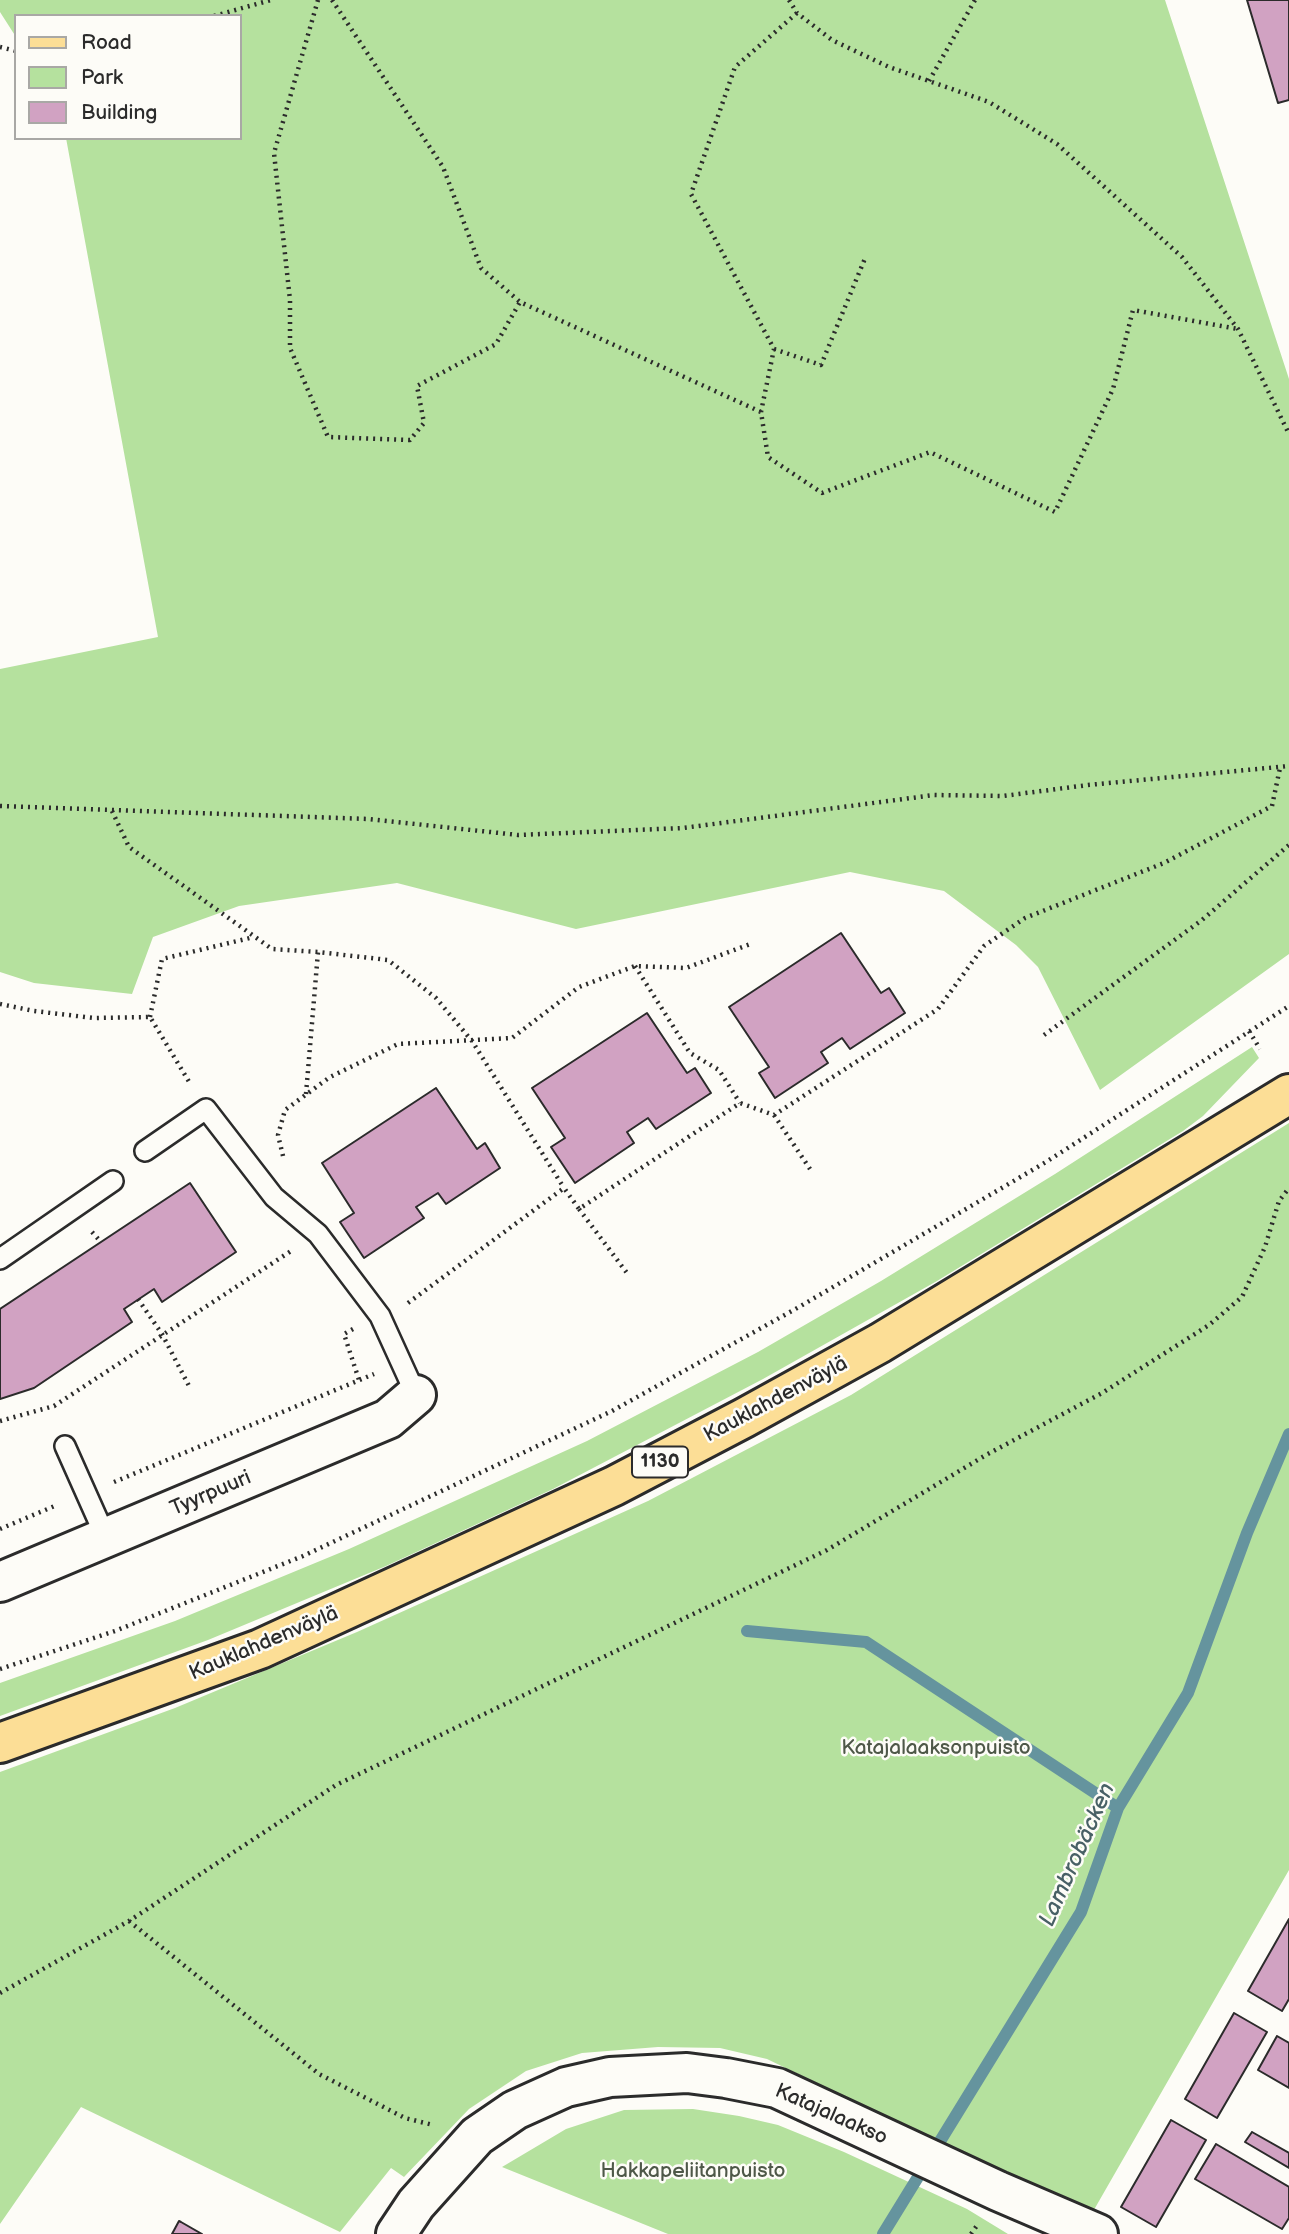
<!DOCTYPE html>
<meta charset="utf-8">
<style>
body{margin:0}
#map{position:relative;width:1289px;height:2234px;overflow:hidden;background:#fdfcf7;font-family:"Balsamiq Sans",sans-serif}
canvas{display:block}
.legend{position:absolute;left:14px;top:14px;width:228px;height:126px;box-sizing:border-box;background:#fdfcf7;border:2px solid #a9a8a5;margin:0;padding:9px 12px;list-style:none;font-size:21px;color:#2b2b2b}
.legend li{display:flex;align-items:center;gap:14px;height:35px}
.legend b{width:35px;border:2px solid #a9a8a5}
</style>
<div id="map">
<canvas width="1289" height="2234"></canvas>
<ul class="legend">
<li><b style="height:9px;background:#fcde96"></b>Road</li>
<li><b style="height:19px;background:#b5e19e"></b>Park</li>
<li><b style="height:19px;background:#d1a2c2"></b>Building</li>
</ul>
</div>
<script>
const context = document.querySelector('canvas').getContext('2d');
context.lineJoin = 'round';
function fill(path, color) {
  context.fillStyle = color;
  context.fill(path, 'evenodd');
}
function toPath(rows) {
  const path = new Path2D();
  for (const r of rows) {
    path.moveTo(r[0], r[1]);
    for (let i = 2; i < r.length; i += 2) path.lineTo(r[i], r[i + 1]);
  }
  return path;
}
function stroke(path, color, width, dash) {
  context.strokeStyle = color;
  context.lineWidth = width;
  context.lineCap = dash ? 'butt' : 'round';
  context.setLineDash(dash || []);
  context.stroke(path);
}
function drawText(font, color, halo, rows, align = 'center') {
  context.font = font + ' "Balsamiq Sans",sans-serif';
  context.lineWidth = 5;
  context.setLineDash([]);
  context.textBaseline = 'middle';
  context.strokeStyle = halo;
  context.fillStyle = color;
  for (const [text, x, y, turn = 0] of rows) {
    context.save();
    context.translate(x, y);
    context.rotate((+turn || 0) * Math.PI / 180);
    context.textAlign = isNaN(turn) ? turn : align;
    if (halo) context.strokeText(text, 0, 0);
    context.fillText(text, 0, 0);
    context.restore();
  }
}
const green = toPath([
 [0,0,1165,0,1289,379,1289,954,1100,1090,1038,967,1016,945,944,891,850,872,576,929,397,883,239,906,153,937,132,994,34,983,0,972,0,669,158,637,66,138,240,138,240,16,16,16,16,37,0,12],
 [1252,1047,1259,1058,1203,1116,1183,1131,937,1281,763,1379,553,1489,386,1566,208,1640,0,1716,0,1683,175,1621,349,1549,587,1441,758,1352,881,1281,1055,1174],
 [1289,1123,1289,1870,1091,2215,767,2059,720,2048,658,2047,582,2053,526,2071,469,2109,404,2177,391,2168,340,2232,81,2107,0,2224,0,1772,175,1708,357,1632,648,1501,851,1395],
 [693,2109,739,2116,778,2125,844,2152,967,2209,1008,2234,668,2234,502,2167,566,2129,624,2110]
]);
const stream = toPath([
 [747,1631,866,1642,1118,1808],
 [883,2234,1081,1912,1118,1808,1188,1693,1247,1533,1289,1434]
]);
const building = toPath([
 [1247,0,1289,0,1289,100,1278,103,1247,0],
 [841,933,881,993,889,988,905,1013,850,1049,842,1038,821,1052,828,1063,775,1098,759,1073,769,1067,729,1007,841,933],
 [647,1013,687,1073,695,1068,711,1093,656,1129,648,1118,627,1132,634,1143,575,1183,551,1147,565,1138,532,1088,647,1013],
 [436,1088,477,1149,485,1143,500,1168,446,1204,438,1193,416,1207,424,1218,364,1258,340,1222,354,1213,322,1163,436,1088],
 [190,1183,236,1252,162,1302,154,1289,124,1309,132,1322,34,1388,0,1399,0,1309,190,1183],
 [1289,1919,1289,1999,1282,2011,1248,1991,1289,1919],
 [1234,2013,1267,2032,1217,2118,1185,2099,1234,2013],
 [1277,2036,1289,2043,1289,2088,1258,2070,1277,2036],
 [1171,2120,1206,2140,1156,2227,1121,2207,1171,2120],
 [1252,2132,1289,2153,1289,2168,1245,2142,1252,2132],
 [1216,2144,1289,2187,1289,2218,1282,2229,1195,2179,1216,2144],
 [179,2221,181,2222,202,2234,172,2234,179,2221]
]);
const path = toPath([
 [318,0,274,153,290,300,290,348,328,437,410,440,424,423,417,386,496,344,520,302],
 [332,0,443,167,481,268,520,302,761,412],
 [789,0,797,13,832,40,889,67,989,102,1057,144,1182,257,1238,329,1289,434],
 [797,13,735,67,691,194,774,349,761,412,768,457,822,493,930,452,1055,512,1113,389,1133,310,1238,329],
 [214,16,271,0],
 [0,47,16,51],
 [929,81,975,0],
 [774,349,821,365,866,256],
 [0,806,369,819,518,835,683,828,934,795,1003,796,1088,785,1289,766],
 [112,811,129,847,272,949,318,952],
 [635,966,690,1053,719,1070,740,1103],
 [0,1004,34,1011,94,1018,150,1017,191,1085],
 [150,1017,162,959,254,937],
 [1249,1031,1260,1049],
 [1044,1035,1202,920,1289,845],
 [306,1094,318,952,388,960,436,998,472,1041,564,1188],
 [774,1115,812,1172],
 [283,1156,278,1135,285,1110,330,1077,398,1044,512,1038,579,987,635,966,686,968,753,943],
 [579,1209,627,1273],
 [92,1232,101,1242],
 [138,1299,162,1334,189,1386],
 [408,1303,564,1188,579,1209,740,1103,774,1115,938,1009,984,946,1025,918,1164,863,1272,806,1280,768],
 [353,1329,344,1334,359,1380],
 [0,1421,54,1406,291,1251],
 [114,1482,374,1374],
 [0,1529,57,1505],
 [0,1669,115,1631,303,1556,612,1411,799,1307,1046,1162,1289,1006],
 [129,1921,319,2074,405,2118,433,2125],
 [0,1993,129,1921,336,1785,827,1550,986,1455,1102,1393,1209,1325,1242,1297,1265,1247,1279,1201,1289,1188],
 [971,2234,978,2224]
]);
const service = toPath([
 [145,1151,206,1109,274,1197,318,1234,380,1316,416,1395],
 [0,1259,113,1181],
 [65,1446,106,1538]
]);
const minor = toPath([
 [0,1582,388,1419,416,1395],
 [396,2234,416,2204,477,2136,515,2110,566,2087,610,2077,687,2073,726,2078,777,2088,998,2191,1098,2234]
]);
const primary = toPath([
 [0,1743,260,1649,614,1486,744,1418,880,1343,1289,1094]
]);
const shields = [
 [660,1462,56]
];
const shieldNames = [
 ["1130",660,1462]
];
const streetNames = [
 ["Kauklahdenväylä",776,1400,-28],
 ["Tyyrpuuri",211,1494,-23],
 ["Kauklahdenväylä",264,1644,-23],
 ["Katajalaakso",831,2115,24]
];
const parkNames = [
 ["Katajalaaksonpuisto",936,1749],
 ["Hakkapeliitanpuisto",693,2172]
];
const waterNames = [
 ["Lambrobäcken",1078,1855,-66]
];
fill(green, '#b5e19e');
stroke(stream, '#65949e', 12);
fill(building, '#d1a2c2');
stroke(building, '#2b2b2b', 2);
stroke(service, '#2b2b2b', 24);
stroke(minor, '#2b2b2b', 44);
stroke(primary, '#2b2b2b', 44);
stroke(path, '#2b2b2b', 4.5, [2, 5]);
stroke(service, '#fdfcf7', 19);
stroke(minor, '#fdfcf7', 38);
stroke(primary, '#fcde96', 38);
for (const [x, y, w] of shields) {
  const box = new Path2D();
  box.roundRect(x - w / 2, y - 15.5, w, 31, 5);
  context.fillStyle = '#fdfcf7';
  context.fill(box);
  stroke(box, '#2b2b2b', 2);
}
drawText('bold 19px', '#2b2b2b', null, shieldNames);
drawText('21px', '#2b2b2b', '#fdfcf7', streetNames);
drawText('21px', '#4e5848', '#fdfcf7', parkNames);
drawText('italic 23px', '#486065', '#fdfcf7', waterNames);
</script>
